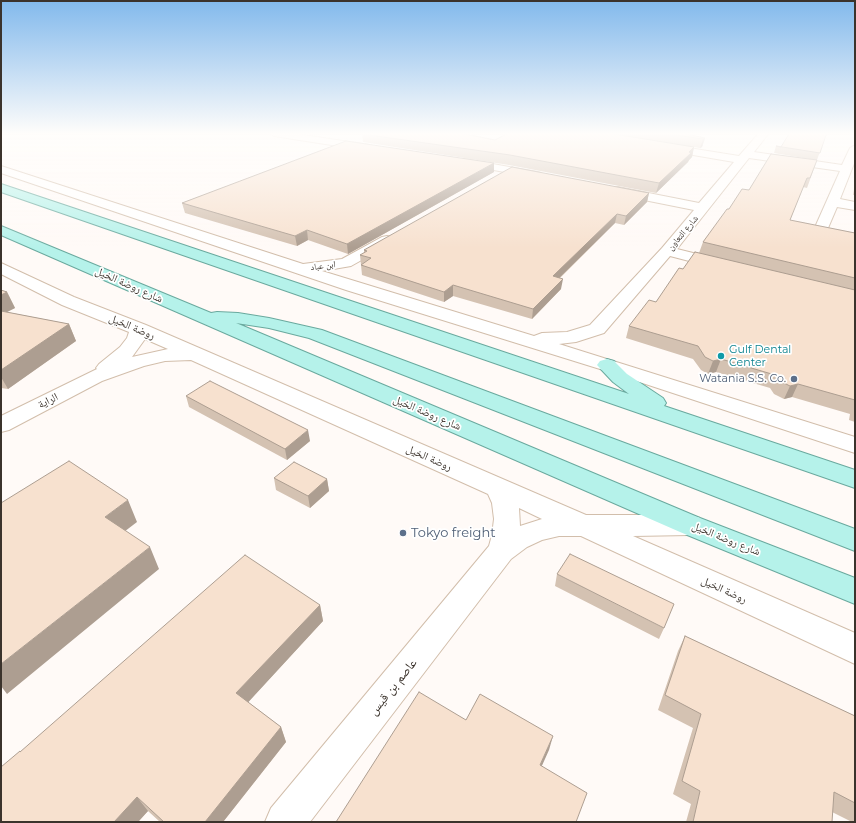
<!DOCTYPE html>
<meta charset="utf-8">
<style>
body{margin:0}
#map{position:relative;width:856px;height:823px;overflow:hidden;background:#fffaf7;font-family:Montserrat,sans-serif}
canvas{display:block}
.frame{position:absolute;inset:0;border:2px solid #3b332c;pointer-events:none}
</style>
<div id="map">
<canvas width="856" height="823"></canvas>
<div class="frame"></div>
</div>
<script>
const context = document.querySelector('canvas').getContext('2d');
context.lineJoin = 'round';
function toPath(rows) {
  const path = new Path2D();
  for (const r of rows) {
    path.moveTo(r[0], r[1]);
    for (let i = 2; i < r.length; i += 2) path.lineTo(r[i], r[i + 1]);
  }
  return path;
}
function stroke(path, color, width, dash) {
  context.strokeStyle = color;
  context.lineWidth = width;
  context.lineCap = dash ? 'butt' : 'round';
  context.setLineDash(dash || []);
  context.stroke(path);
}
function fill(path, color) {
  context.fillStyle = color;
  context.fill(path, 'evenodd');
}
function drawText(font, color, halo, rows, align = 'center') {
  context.font = font + ' Montserrat,"Noto Naskh Arabic",sans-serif';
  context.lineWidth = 3.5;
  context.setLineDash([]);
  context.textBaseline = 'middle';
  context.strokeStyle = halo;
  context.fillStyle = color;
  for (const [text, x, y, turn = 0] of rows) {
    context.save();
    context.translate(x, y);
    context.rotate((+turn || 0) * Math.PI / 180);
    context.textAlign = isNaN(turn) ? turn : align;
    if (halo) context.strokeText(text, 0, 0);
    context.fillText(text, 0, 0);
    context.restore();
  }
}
const minor = toPath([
 [269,133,290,133,370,145,375,148,370,151,274,136,269,133],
 [759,133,769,133,754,152,842,165,850,148,855,145,855,161,840,199,855,202,855,210,837,207,828,228,823,229,818,228,816,225,840,171,749,158,677,249,725,261,728,264,725,267,720,269,670,256,604,333,576,342,559,344,855,437,855,453,600,369,346,290,1,173,1,166,303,264,342,259,382,237,387,236,392,237,394,240,392,243,351,266,322,271,534,336,542,333,567,332,590,325,662,248,694,210,614,194,612,191,614,188,618,187,699,203,734,162,664,150,659,147,660,145,664,144,739,156,759,133],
 [465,159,537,172,541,173,543,175,541,177,537,178,461,164,459,162,461,160,465,159],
 [1,263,74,297,146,325,586,515,690,515,700,518,703,525,700,532,690,535,633,536,855,633,855,664,581,536,559,536,542,540,527,547,511,559,310,822,265,822,271,808,489,546,492,535,494,519,492,503,488,494,191,360,165,361,144,366,102,381,9,430,1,432,1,416,97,369,96,368,99,364,120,347,127,338,129,332,62,305,1,274,1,263],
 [145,339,168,349,132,357,145,339],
 [519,508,542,519,520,526,519,508]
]);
const major = toPath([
 [1,184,629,394,613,382,597,365,600,361,607,359,614,361,627,374,663,398,666,403,664,406,855,470,855,488,1,192,1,184],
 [1,226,211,313,217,312,238,313,269,318,322,330,855,529,855,551,309,338,269,328,236,323,700,518,855,578,855,604,680,532,1,235,1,226]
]);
const wall = toPath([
 [510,132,694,132,691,135,705,138,702,147,700,148,694,147,692,157,689,160,688,162,656,193,509,165,363,142,362,134,495,140],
 [827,132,807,188,803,187,790,220,855,233,855,422,849,420,850,414,792,397,784,399,774,394,770,388,716,372,708,374,701,370,693,359,626,338,629,326,656,302,683,269,699,253,703,242,729,209,749,190,815,160,774,153,776,146,781,147],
 [494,172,348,254,308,240,297,246,185,213,182,203],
 [855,183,855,195,853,195],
 [649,193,647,202,624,225,615,223,560,278,561,289,532,319,453,296,444,302,362,275,360,255,364,253,364,250],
 [1,290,7,292,15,308,7,312,69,324,76,341,8,389,1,388],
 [186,396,310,441,287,460,189,407],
 [274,478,327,479,329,491,310,508,276,490],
 [557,574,664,628,659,639,555,586],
 [320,605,323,621,248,702,281,727,286,742,223,822,160,822,148,811,138,822,1,822],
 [685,636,855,716,855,822,852,822,832,812,832,822,686,822,691,804,673,794,693,728,658,710,678,651]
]);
const shadedWall = toPath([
 [687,132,694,132,689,137,685,134],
 [705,138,702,147,700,148,703,139],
 [694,147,692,157,689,160,688,162,656,193,659,183],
 [494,163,494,172,348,254,347,244],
 [649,193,647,202,624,225,626,216],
 [617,214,615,223,551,286,553,276],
 [307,230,308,240,297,246,295,236],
 [563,279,561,289,532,319,533,309],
 [453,285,453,296,444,302,444,292],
 [7,292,15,308,1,315,1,295],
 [69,324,76,341,8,389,1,377,1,370],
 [721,359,716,372,708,374,713,361],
 [798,384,792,397,784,399,790,386],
 [308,430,310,441,287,460,285,449],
 [327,479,329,491,310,508,308,496],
 [128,500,137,522,116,538,105,517],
 [150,547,159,569,7,694,1,686,1,664],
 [320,605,323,621,242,709,236,693],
 [281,727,286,742,223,822,205,822],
 [553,736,549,750,536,779,540,765],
 [137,797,148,811,138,822,114,822]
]);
const building = toPath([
 [365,132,455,132,495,140,510,132,602,132,694,147,689,152,691,153,659,183,510,155,362,134,365,132],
 [657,132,687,132,685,134,705,138,703,139,657,132],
 [790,132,827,132,820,153,776,146,781,147,790,132],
 [346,141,494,163,347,244,307,230,295,236,182,203,346,141],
 [771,154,817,160,810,178,807,178,790,220,855,233,855,278,703,242,727,209,729,209,742,189,749,190,771,154],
 [512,167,649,193,626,216,617,214,553,276,563,279,533,309,453,285,444,292,361,265,371,258,360,255,367,251,364,250,512,167],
 [695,252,855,290,855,400,798,384,790,386,780,381,775,375,721,359,713,361,705,357,698,346,629,326,649,300,656,302,679,268,683,269,695,252],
 [1,290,7,292,1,295,1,290],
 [1,311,69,324,1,370,1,311],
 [210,381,308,430,285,449,186,396,210,381],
 [69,461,128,500,105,517,150,547,1,664,1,503,69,461],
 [294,462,327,479,308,496,274,478,294,462],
 [570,554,674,604,664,628,557,574,570,554],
 [245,555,320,605,236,693,281,727,205,822,164,822,137,797,114,822,1,822,1,767,20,751,20,752,245,555],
 [685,636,855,716,855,803,834,792,832,822,693,822,700,791,682,781,701,714,665,695,685,636],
 [419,692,466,720,480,694,553,736,540,765,587,793,576,822,336,822,419,692]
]);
const markers = [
 [721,356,4,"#0f9aa8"],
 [794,379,4,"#5c6f8a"],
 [403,533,4,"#5c6f8a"]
];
const farStreetnames = [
 ["شارع التعاون",683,233,-50],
 ["ابن عباد",323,266,-7]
];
const streetNames = [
 ["شارع روضة الخيل",129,285,24],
 ["روضة الخيل",132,327,23],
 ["الراية",48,401,-27],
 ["شارع روضة الخيل",427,413,23],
 ["روضة الخيل",429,458,24],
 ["شارع روضة الخيل",726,539,22],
 ["روضة الخيل",724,590,25]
];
const cultureNames = [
 ["Gulf Dental",729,350],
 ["Center",729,363]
];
const serviceNames = [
 ["Watania S.S. Co.",786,379]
];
const nearServicenames = [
 ["Tokyo freight",411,533]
];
const nearStreetnames = [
 ["عاصم بن قيس",393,687,-51]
];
stroke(minor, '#d2beab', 2);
stroke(major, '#6aa99e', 2);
fill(minor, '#fff');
fill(major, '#b5f2ea');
fill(wall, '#d4c2b2');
fill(shadedWall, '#ad9e91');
fill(building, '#f7e1cf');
stroke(building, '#ad9e91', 1);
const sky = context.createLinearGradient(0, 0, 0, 248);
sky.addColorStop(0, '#82b9ec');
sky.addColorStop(0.54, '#fffdfb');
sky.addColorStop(1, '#fffdfb00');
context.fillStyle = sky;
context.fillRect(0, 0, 856, 248);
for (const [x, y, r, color] of markers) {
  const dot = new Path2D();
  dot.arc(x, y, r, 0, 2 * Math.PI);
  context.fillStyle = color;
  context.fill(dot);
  stroke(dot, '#fff', 1.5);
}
drawText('9px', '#3b332c', '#fff', farStreetnames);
drawText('11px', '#3b332c', '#fff', streetNames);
drawText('11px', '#0d838f', '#fff', cultureNames, 'left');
drawText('11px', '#4e5e75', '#fff', serviceNames, 'right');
drawText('13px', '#4e5e75', '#fff', nearServicenames, 'left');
drawText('13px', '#3b332c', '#fff', nearStreetnames);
</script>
